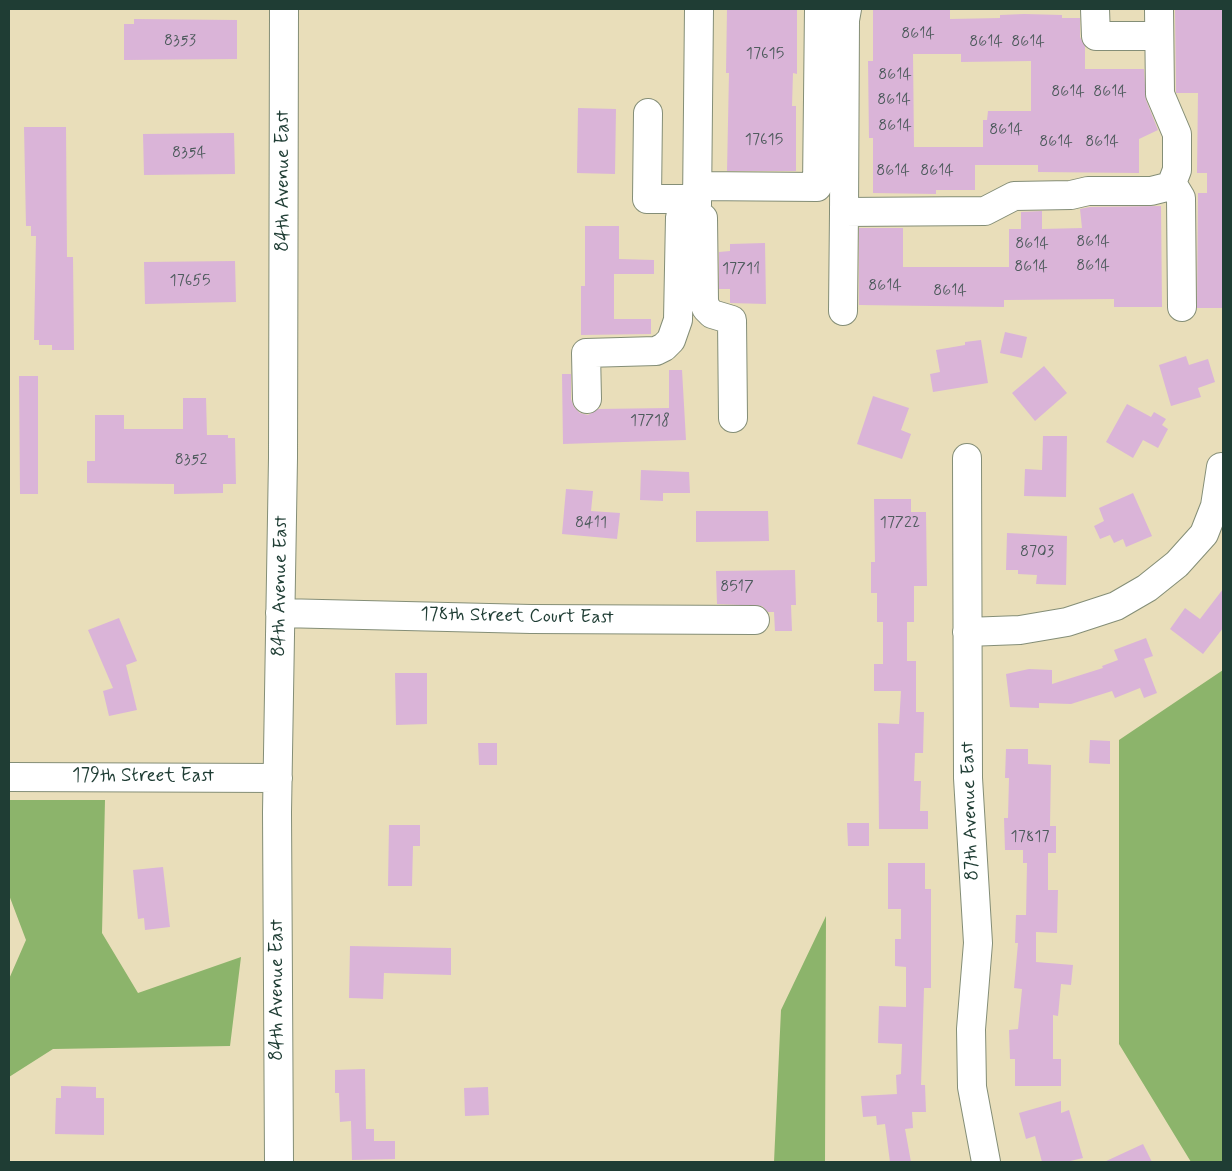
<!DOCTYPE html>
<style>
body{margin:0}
#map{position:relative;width:1232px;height:1171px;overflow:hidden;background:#e9deba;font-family:Mynerve,sans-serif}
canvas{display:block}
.frame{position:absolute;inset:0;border:10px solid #1f3d34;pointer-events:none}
</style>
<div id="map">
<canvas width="1232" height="1171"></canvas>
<div class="frame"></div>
</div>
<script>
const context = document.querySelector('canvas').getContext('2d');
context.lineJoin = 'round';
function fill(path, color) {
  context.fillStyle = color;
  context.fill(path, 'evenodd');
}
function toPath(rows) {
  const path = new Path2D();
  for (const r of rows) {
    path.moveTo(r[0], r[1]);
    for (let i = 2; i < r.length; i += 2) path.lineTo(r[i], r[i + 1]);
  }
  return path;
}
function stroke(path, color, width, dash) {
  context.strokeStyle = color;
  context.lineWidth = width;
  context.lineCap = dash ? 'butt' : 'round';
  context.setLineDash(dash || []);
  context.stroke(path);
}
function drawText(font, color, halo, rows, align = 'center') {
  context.font = font + ' Mynerve,sans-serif';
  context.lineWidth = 4;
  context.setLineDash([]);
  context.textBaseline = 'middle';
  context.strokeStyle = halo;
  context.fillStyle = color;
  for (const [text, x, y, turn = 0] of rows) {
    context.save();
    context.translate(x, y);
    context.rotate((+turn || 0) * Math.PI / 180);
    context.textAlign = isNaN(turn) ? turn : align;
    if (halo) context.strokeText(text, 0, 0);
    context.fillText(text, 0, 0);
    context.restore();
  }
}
const forest = toPath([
 [1223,670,1223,1162,1191,1162,1119,1044,1119,740],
 [9,800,105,800,102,933,138,993,241,957,230,1046,53,1049,9,1077,9,979,26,940,9,895],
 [826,916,825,1162,774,1162,781,1010]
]);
const building = toPath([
 [727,9,797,9,797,74,793,73,792,106,796,106,796,171,727,171,729,73,726,73],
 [873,9,950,9,950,19,1000,18,1000,15,1024,14,1062,15,1062,18,1080,18,1080,37,1085,46,1085,69,1144,69,1146,100,1158,130,1139,139,1139,173,1038,172,1038,165,975,165,975,190,936,190,936,194,873,193,873,138,869,138,868,61,873,61],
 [913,54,961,54,961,62,1031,61,1031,111,988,111,987,120,983,120,983,147,914,147],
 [1175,9,1223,9,1223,308,1197,308,1198,193,1207,193,1207,173,1197,173,1198,93,1176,93,1176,91],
 [134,19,237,20,237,59,124,60,124,24,134,24],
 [578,108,616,109,615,174,577,173],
 [24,127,66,127,67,257,73,257,74,350,52,350,52,345,39,345,39,340,34,340,36,236,31,236,31,226,26,226],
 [234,133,235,174,144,175,143,134],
 [1161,206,1162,307,1114,307,1114,299,1004,300,1004,307,859,305,859,228,903,228,903,267,1009,267,1009,229,1021,229,1021,212,1042,211,1042,229,1082,228,1080,209,1090,207],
 [585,226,619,226,619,259,654,260,654,274,614,274,614,319,651,319,651,334,581,335,581,286,585,286],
 [765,243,766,304,730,303,730,289,719,289,719,252,730,251,730,244],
 [235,261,236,302,145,304,144,262],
 [1005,332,1027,337,1022,358,1000,353],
 [981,340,988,383,933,392,930,374,940,372,936,350,965,345,965,342],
 [1186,356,1189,365,1208,359,1215,382,1198,388,1201,397,1171,406,1159,365],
 [1044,366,1067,393,1035,421,1012,393],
 [669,370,682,370,686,440,563,444,562,374,571,374,571,399,574,407,580,413,588,415,598,409,669,408],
 [19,376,38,376,38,494,20,494],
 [873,396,909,408,901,430,911,434,902,459,857,444],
 [183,398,206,398,207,435,228,435,228,438,235,438,236,484,223,484,223,493,174,494,174,484,87,483,87,461,95,461,95,415,124,415,124,429,183,429],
 [1127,404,1151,417,1154,412,1166,419,1162,425,1168,429,1158,448,1143,440,1133,458,1106,442],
 [1043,436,1067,436,1066,497,1024,496,1025,469,1042,470],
 [641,470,689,472,690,493,663,493,663,501,640,500],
 [566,489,593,491,591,511,620,513,617,539,562,534],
 [1133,493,1152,536,1126,547,1123,539,1114,543,1110,535,1100,539,1094,526,1104,521,1099,508],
 [874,499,911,499,911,512,926,512,927,586,914,586,914,622,907,622,907,661,916,661,916,712,924,712,923,753,915,753,914,781,921,781,920,811,928,811,928,829,879,829,878,723,899,724,901,691,874,691,874,664,883,664,883,622,877,622,877,593,871,593,871,562,875,562],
 [696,511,768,511,769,541,696,542],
 [1007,533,1067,536,1066,585,1036,584,1037,575,1018,574,1018,570,1006,570],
 [795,570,796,605,791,605,792,631,775,631,774,612,768,612,762,606,717,604,716,571],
 [1223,589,1223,628,1203,654,1170,629,1185,608,1200,619],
 [119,618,137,661,126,665,137,710,109,716,103,691,113,688,88,630],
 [1146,638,1153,656,1144,659,1157,693,1144,698,1140,688,1115,698,1112,691,1071,704,1039,703,1039,708,1010,707,1006,674,1029,669,1052,670,1052,684,1103,668,1102,666,1118,660,1114,650],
 [395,673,427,673,427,724,396,725],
 [1090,740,1110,741,1110,764,1089,763],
 [478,743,497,743,497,765,479,765],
 [1006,749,1028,749,1028,764,1051,765,1050,826,1056,826,1056,853,1048,853,1048,890,1058,890,1057,933,1036,932,1036,962,1073,965,1071,985,1061,984,1058,1016,1053,1015,1053,1059,1061,1059,1061,1086,1015,1086,1015,1059,1010,1059,1009,1030,1018,1029,1022,989,1014,988,1018,943,1015,943,1016,915,1026,915,1027,863,1023,863,1023,850,1005,850,1004,818,1008,818,1009,778,1005,778],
 [847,823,869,823,869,846,848,846],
 [389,825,420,825,420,846,413,846,412,886,388,886],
 [888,863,925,863,925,889,931,889,931,988,924,988,921,1085,925,1085,926,1112,912,1112,913,1128,905,1129,911,1162,890,1162,885,1124,877,1125,876,1116,863,1117,861,1096,897,1094,896,1075,901,1074,902,1044,878,1043,879,1006,906,1007,906,967,895,966,895,939,901,939,901,909,888,909],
 [163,867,170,927,145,930,144,918,138,919,133,870],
 [350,946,451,948,451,975,384,973,383,999,349,998],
 [365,1069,366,1129,374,1129,374,1141,395,1141,395,1159,352,1160,351,1121,340,1122,339,1093,335,1093,335,1070],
 [61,1086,96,1087,96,1098,104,1098,104,1135,55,1134,56,1098,61,1098],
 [488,1087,489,1115,465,1116,464,1088],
 [1061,1101,1061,1113,1069,1110,1083,1158,1066,1162,1042,1162,1035,1136,1026,1139,1019,1113],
 [1143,1144,1152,1162,1104,1162]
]);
const minor = toPath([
 [847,9,845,20,844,212,985,211,1014,196,1071,195,1088,191,1151,191,1167,187,1172,183,1177,170,1177,134,1160,94,1159,9],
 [1095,9,1096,36,1159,36],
 [648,113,647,199,697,199],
 [1172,183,1181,198,1182,307],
 [697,186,817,187,819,9],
 [697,205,699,9],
 [697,213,703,218,704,301,706,308,712,314,732,320,733,418],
 [843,311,844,212],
 [587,399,586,353,656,351,664,347,671,340,678,320,680,217,697,213],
 [967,458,968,778,978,943,971,1029,972,1087,986,1162],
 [280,613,531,619,755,620],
 [967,632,1020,630,1067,622,1116,606,1147,588,1177,564,1204,534,1215,506,1221,467],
 [9,777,278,778],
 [279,1162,277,812,283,458,284,9]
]);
const numberNames = [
 ["8614",918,35],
 ["8353",180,42],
 ["8614",986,43],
 ["8614",1028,43],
 ["17615",765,55],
 ["8614",895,76],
 ["8614",1068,93],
 ["8614",1110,93],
 ["8614",894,101],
 ["8614",895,127],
 ["8614",1006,131],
 ["17615",764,141],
 ["8614",1056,143],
 ["8614",1102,143],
 ["8354",189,154],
 ["8614",893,172],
 ["8614",937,172],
 ["8614",1093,243],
 ["8614",1032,245],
 ["8614",1093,267],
 ["8614",1031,268],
 ["17711",741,270],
 ["17655",190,282],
 ["8614",885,287],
 ["8614",950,292],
 ["17718",650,422],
 ["8352",191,461],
 ["8411",591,524],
 ["17722",900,524],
 ["8703",1037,553],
 ["8517",737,588],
 ["17817",1030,838]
];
const streetNames = [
 ["84th Avenue East",284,181,-90],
 ["84th Avenue East",281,586,-89],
 ["178th Street Court East",517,617,1],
 ["179th Street East",143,777],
 ["87th Avenue East",971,811,-92],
 ["84th Avenue East",278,990,-90]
];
fill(forest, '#8cb46b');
fill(building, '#dab4d8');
stroke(minor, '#848e77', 30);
stroke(minor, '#fff', 28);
drawText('16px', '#4e5b5d', null, numberNames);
drawText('19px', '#1f3d34', '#fff', streetNames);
</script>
